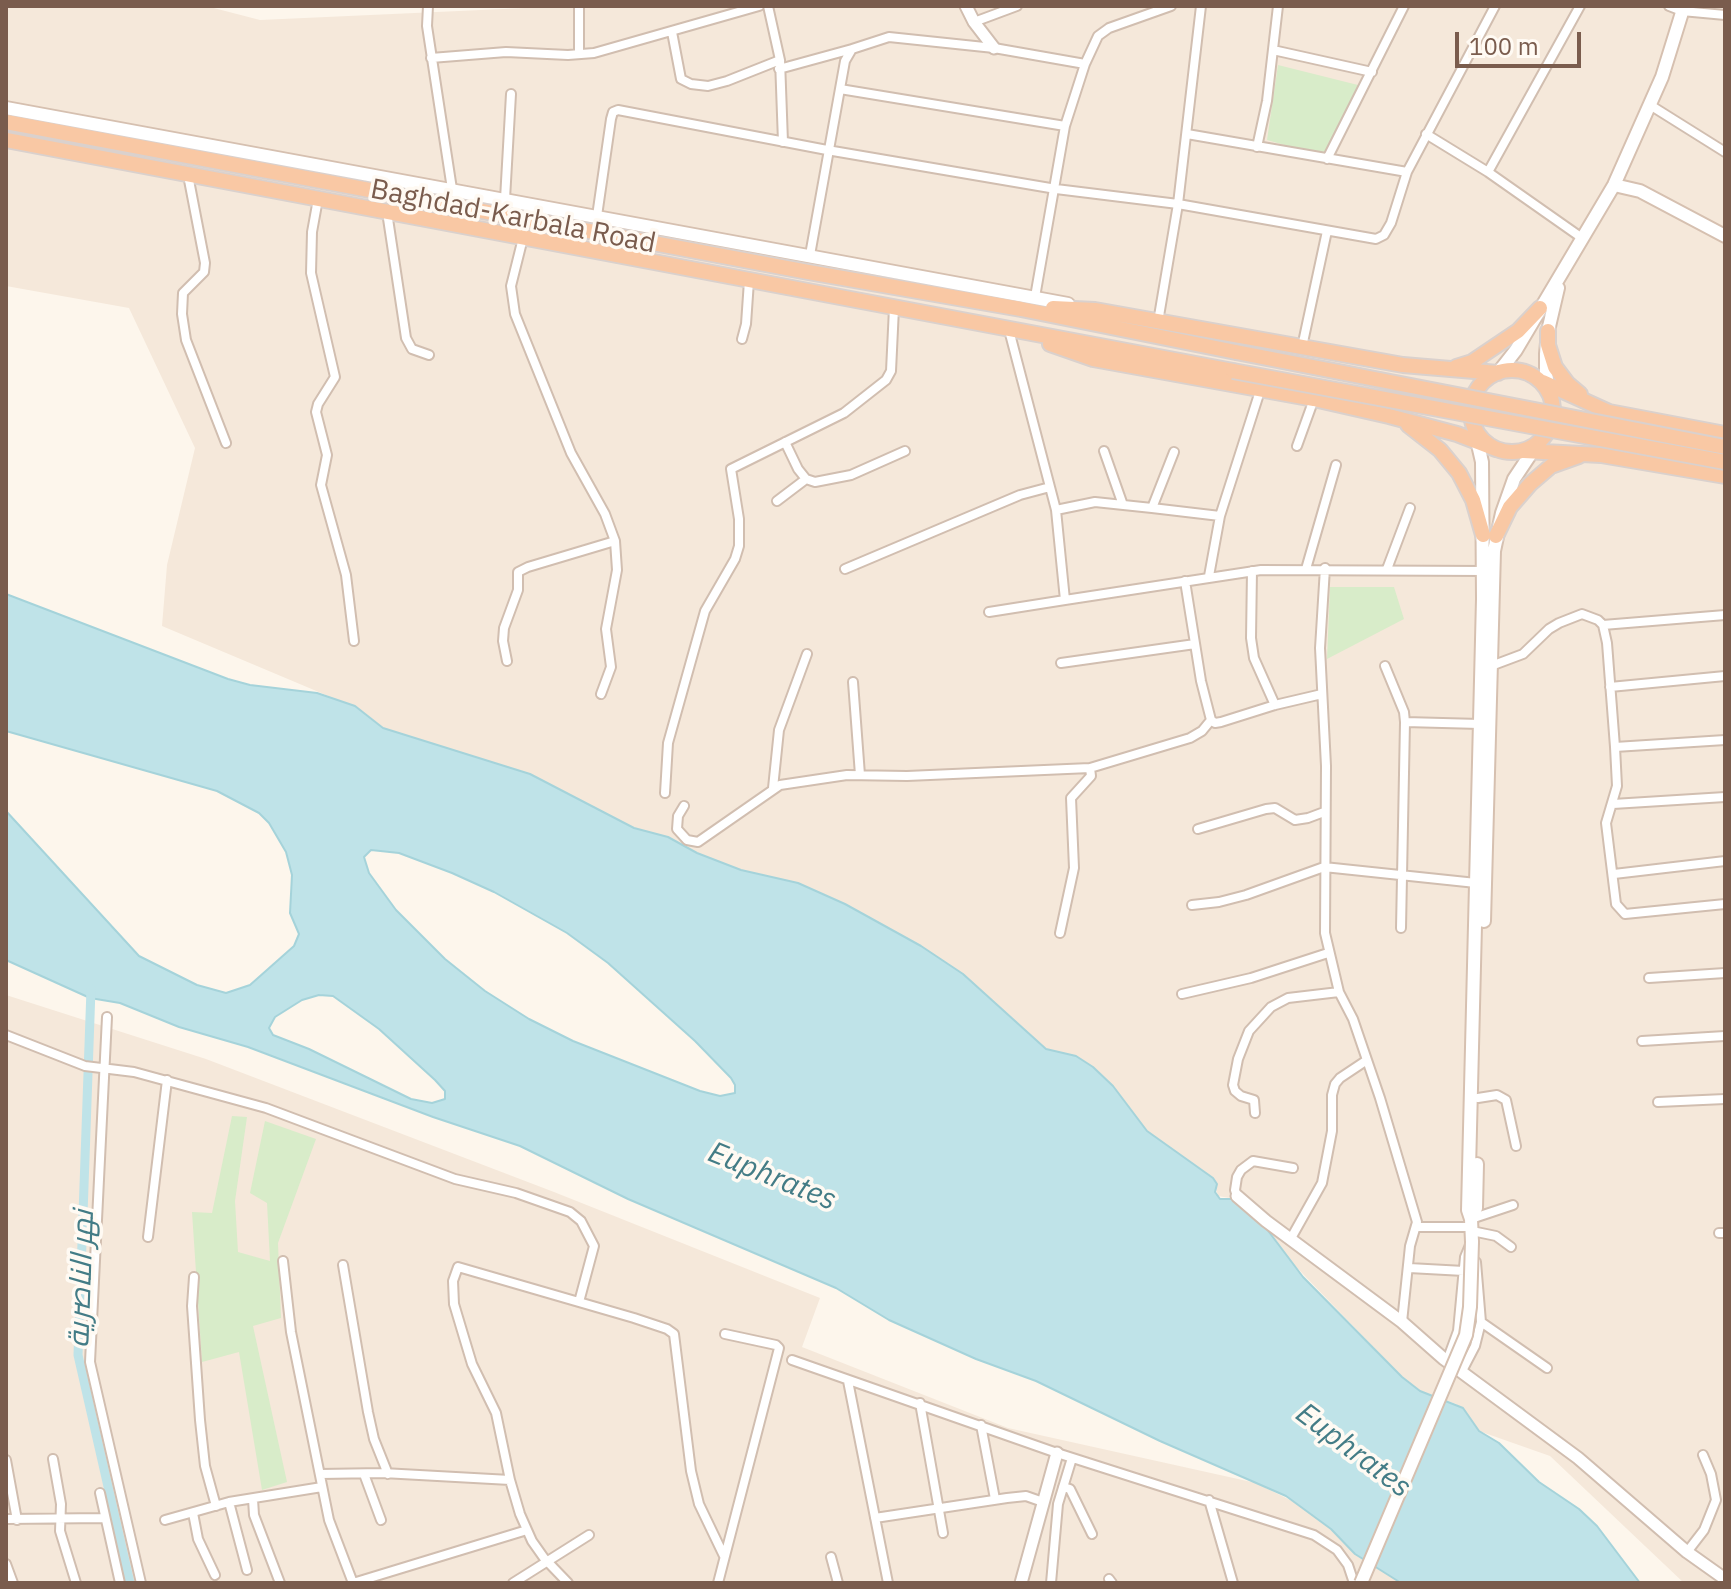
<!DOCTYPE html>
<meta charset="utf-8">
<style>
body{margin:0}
#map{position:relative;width:1731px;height:1589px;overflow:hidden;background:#fdf6ec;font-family:"IBM Plex Sans",sans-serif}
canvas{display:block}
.frame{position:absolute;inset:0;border:8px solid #7a5c4d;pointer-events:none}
.scale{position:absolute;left:1455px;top:32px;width:126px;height:36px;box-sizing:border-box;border:4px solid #7a5c4d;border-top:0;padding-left:10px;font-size:24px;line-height:28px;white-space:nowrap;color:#7a5c4d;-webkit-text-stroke:6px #fffaf3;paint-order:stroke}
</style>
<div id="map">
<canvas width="1731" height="1589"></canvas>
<div class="frame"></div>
<div class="scale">100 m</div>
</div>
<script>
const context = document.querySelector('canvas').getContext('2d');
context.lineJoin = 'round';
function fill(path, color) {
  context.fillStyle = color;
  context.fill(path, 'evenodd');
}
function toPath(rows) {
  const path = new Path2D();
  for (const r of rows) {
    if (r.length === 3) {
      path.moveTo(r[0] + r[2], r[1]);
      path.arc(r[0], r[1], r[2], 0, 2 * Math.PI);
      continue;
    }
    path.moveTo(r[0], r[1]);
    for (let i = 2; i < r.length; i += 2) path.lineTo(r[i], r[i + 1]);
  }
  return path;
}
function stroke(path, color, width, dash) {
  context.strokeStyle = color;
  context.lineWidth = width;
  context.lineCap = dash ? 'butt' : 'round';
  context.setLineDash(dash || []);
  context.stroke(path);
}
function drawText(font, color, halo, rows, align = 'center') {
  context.font = font + ' "IBM Plex Sans",Cairo,sans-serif';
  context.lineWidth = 7;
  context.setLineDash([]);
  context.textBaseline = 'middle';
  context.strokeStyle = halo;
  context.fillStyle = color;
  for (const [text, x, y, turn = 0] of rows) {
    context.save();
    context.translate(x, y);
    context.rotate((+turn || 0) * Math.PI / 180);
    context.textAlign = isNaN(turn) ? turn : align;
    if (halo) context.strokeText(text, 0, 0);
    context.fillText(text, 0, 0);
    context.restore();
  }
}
const residential = toPath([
 [6,6,206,6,260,20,525,8,530,6,1725,6,1725,1583,1684,1583,1550,1456,1479,1431,1466,1412,1456,1404,1420,1391,1402,1377,1230,1198,1218,1196,1213,1178,1147,1131,1113,1086,1093,1067,1076,1056,1046,1049,963,974,921,946,845,904,798,883,741,870,697,853,668,837,634,828,530,774,383,728,366,714,333,698,162,626,167,565,195,448,129,308,6,286],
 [6,995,206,1059,554,1192,820,1298,802,1347,1008,1428,1256,1483,1300,1505,1331,1529,1355,1554,1401,1583,6,1583]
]);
const green = toPath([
 [1278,65,1362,86,1323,156,1267,140],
 [1330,587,1394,587,1404,619,1327,659],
 [232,1116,247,1117,235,1201,238,1252,270,1261,267,1203,250,1193,265,1121,316,1139,278,1243,281,1318,253,1326,287,1482,262,1490,239,1352,202,1362,192,1212,212,1213]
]);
const water = toPath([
 [6,594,228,679,250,685,317,693,355,706,383,728,530,774,634,828,668,837,697,853,741,870,798,883,845,904,921,946,963,974,1046,1049,1076,1056,1093,1067,1113,1086,1147,1131,1213,1178,1217,1184,1215,1192,1220,1199,1233,1199,1250,1211,1266,1228,1303,1277,1402,1377,1420,1391,1463,1408,1479,1431,1499,1443,1539,1482,1579,1509,1597,1526,1640,1583,1401,1583,1355,1554,1331,1529,1286,1496,1160,1441,1036,1381,976,1359,889,1320,836,1288,628,1199,520,1146,433,1117,248,1047,179,1027,120,1003,90,998,6,960,6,811,139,956,197,985,226,993,250,985,294,946,299,934,290,913,292,875,286,852,269,823,259,813,217,791,6,731,6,594],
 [371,850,399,853,452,873,494,892,567,933,608,963,695,1041,731,1078,735,1085,735,1093,720,1096,700,1091,573,1041,529,1019,485,991,445,959,396,910,369,873,364,857,371,850],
 [319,995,333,996,379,1029,435,1080,445,1091,445,1099,432,1103,411,1099,309,1049,273,1035,269,1028,275,1017,302,1000,319,995]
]);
const canal = toPath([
 [91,989,78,1355,130,1583]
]);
const minor = toPath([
 [428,6,427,26,452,189],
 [768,6,780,60,783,142],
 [1669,6,1682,11,1725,15],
 [974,22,1017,6],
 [672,32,681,79,691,84,708,86,727,81,780,60],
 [1273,50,1372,72],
 [579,54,579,6],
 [431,58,506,52,568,55,594,53,759,6],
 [779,69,852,49],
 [840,89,1065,126],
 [1650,105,1725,152],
 [1187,134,1407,172],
 [1426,134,1488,172,1582,238],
 [1257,147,1267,101,1278,6],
 [1327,159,1404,6],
 [1488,172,1580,6],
 [188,175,205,263,204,272,183,293,182,314,186,340,226,443],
 [318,199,312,232,311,273,335,377,318,404,316,412,327,455,321,485,346,575,354,641],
 [505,199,511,94],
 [387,212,406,338,412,349,429,355],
 [597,216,611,119,613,112,618,110,827,150,1056,189,1178,204,1376,239,1384,235,1391,223,1407,172,1495,6],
 [523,238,511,286,515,314,571,453,605,514,615,541,617,570,606,629,611,667,601,694],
 [810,255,845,61,852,49,889,37,994,48,1085,64,1098,36,1109,28,1171,6],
 [1035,297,1065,126,1085,64],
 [1158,322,1178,204,1201,6],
 [742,339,746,324,749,281],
 [1302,347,1327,231],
 [785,442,798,469,806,479,815,482,851,475,905,451],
 [1297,446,1314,399],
 [1104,451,1123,505],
 [777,501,806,479],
 [1152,508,1220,516],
 [1056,510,1095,502,1152,508,1174,452],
 [1325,568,1320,648,1326,766,1325,933,1339,992,1353,1019,1380,1098,1417,1222,1410,1246,1402,1322],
 [845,569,1020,495,1050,487],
 [1306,569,1336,465],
 [1387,569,1410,508],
 [1252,571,1251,638,1254,658,1275,705],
 [1209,576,1220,516,1260,391],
 [1185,581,1201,681,1211,720,1215,723,1221,722,1275,705,1322,694],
 [1065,600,1261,570,1487,571],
 [989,612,1065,600,1056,510,1009,330],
 [1603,625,1725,615],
 [507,661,503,641,504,628,518,590,518,572,528,567,615,541],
 [1061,663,1195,644],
 [1385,666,1404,712,1405,722,1401,928],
 [1491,666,1523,654,1549,629,1559,623,1582,614,1598,620,1603,625,1607,643,1615,747,1617,786,1606,823,1616,904,1625,914,1725,904],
 [853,682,860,775],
 [1610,687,1725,676],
 [1405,722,1480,724],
 [1615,747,1725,740],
 [773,788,779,730,807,654],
 [665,793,668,743,705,611,735,559,739,546,739,519,731,469,844,413,886,380,891,371,894,308],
 [1613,804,1725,797],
 [684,806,678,816,677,829,687,840,698,842,780,785,847,775,907,776,1090,768,1190,738,1202,731,1211,720],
 [1198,829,1266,809,1275,808,1295,820,1308,818,1324,812],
 [1614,874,1725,861],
 [1192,905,1219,902,1246,895,1324,867,1476,883],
 [1060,933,1074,868,1071,798,1091,776,1090,768],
 [1649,978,1725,973],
 [1182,994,1251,978,1328,953],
 [107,1017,90,1362,141,1583],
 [6,1035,85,1066,134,1072,266,1108,455,1179,516,1193,570,1212,581,1221,594,1246,579,1302],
 [1642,1041,1725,1036],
 [1478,1098,1497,1095,1506,1100,1516,1146],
 [1658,1102,1725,1099],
 [1255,1113,1254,1100,1241,1096,1235,1091,1233,1085,1238,1059,1249,1031,1271,1007,1288,998,1339,992],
 [1237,1196,1235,1190,1237,1177,1241,1170,1253,1161,1293,1168],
 [1471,1219,1513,1205],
 [1416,1227,1472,1227],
 [1472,1231,1496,1236,1511,1247],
 [1719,1233,1725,1233],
 [148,1237,167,1080],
 [1290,1240,1322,1183,1332,1131,1332,1095,1335,1084,1340,1078,1367,1060],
 [283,1261,291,1332,329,1520,353,1583,527,1530],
 [343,1265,368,1412,374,1439,388,1474],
 [1409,1268,1464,1271],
 [194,1277,192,1306,200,1420,205,1466,216,1506],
 [1481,1322,1547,1368],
 [792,1360,1057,1453,1314,1535,1337,1550,1348,1565,1354,1583],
 [1447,1361,1458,1331,1465,1257,1470,1245],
 [1462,1371,1475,1346,1481,1322,1476,1262],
 [848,1381,888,1583],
 [920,1403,943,1533],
 [981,1425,995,1499],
 [53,1459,61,1504,60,1531,76,1583],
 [6,1460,17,1520],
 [320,1474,383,1473,510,1480],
 [364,1474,381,1520],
 [1063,1487,1070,1489,1092,1534],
 [100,1493,120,1583],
 [253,1499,254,1515,280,1583],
 [1209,1500,1233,1583],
 [229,1502,247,1570],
 [193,1513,198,1539,215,1575],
 [875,1518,1007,1498,1026,1496,1043,1502],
 [6,1519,105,1518],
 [165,1520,229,1502,322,1487],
 [1687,1552,1704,1530,1716,1500,1711,1474,1703,1455],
 [831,1557,838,1583],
 [6,1564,13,1583],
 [1109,1579,1112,1583],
 [513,1583,589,1535],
 [568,1583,544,1558,532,1541,520,1514,510,1480,496,1413,472,1364,454,1304,453,1281,458,1267,634,1318,667,1329,674,1334,691,1471,699,1504,724,1556],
 [718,1583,779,1348,776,1345,725,1334],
 [1051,1583,1058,1504,1072,1458]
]);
const tertiary = toPath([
 [966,6,974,22,994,48],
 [1237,1196,1266,1221,1402,1322,1444,1359,1578,1458,1687,1552,1725,1579],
 [1021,1583,1057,1453]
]);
const secondary = toPath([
 [6,108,1068,304],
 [1614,185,1640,191,1725,236],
 [1498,373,1516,350,1614,185,1662,77,1684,6],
 [1551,400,1546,374,1546,354,1548,331,1558,288],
 [1484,921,1494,551,1502,513,1514,479,1540,440],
 [1471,1219,1476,1208,1477,1164],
 [1472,1242,1471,1219,1468,1210,1483,599,1482,462,1473,423]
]);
const trunk = toPath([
 [6,122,808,272,1021,309,1236,352],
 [6,140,1233,371],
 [1053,308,1095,310,1403,365,1498,373],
 [1548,331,1548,345,1555,367,1567,383,1580,394],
 [1050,344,1093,359,1314,399,1389,416,1457,434,1496,449],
 [1456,367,1472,362,1518,331,1540,308],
 [1512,411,41],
 [1543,382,1609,412,1725,434],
 [1408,425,1440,450,1459,473,1473,500,1483,535],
 [1524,451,1601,455,1725,476],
 [1496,536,1510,507,1530,484,1551,466,1579,456]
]);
const secondaryBridge = toPath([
 [1361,1583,1466,1335,1470,1307,1472,1242]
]);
const trunkBridge = toPath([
 [1236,352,1725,447],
 [1233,371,1725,462]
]);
const streetNames = [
 ["Baghdad-Karbala Road",513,217,11]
];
const waterNames = [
 ["Euphrates",772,1177,22],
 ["نهر الناصرية",82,1279,-88],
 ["Euphrates",1353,1451,37]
];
fill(residential, '#f5e8da');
fill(green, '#d8ecc9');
fill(water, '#bfe3e8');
stroke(water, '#a5d3da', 2);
stroke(canal, '#bfe3e8', 9);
stroke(minor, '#d1beb0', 12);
stroke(tertiary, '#d1beb0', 15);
stroke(secondary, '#d6c0b0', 16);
stroke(trunk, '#dad1cd', 18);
stroke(minor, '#fff', 8);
stroke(tertiary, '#fff', 11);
stroke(secondary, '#fff', 12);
stroke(trunk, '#f9c8a4', 14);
stroke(secondaryBridge, '#d6c0b0', 16, []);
stroke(trunkBridge, '#dad1cd', 18, []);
stroke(secondaryBridge, '#fff', 12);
stroke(trunkBridge, '#f9c8a4', 14);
drawText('28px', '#7a5c4d', '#fffaf3', streetNames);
drawText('italic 30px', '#437c86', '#fffaf3', waterNames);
</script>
